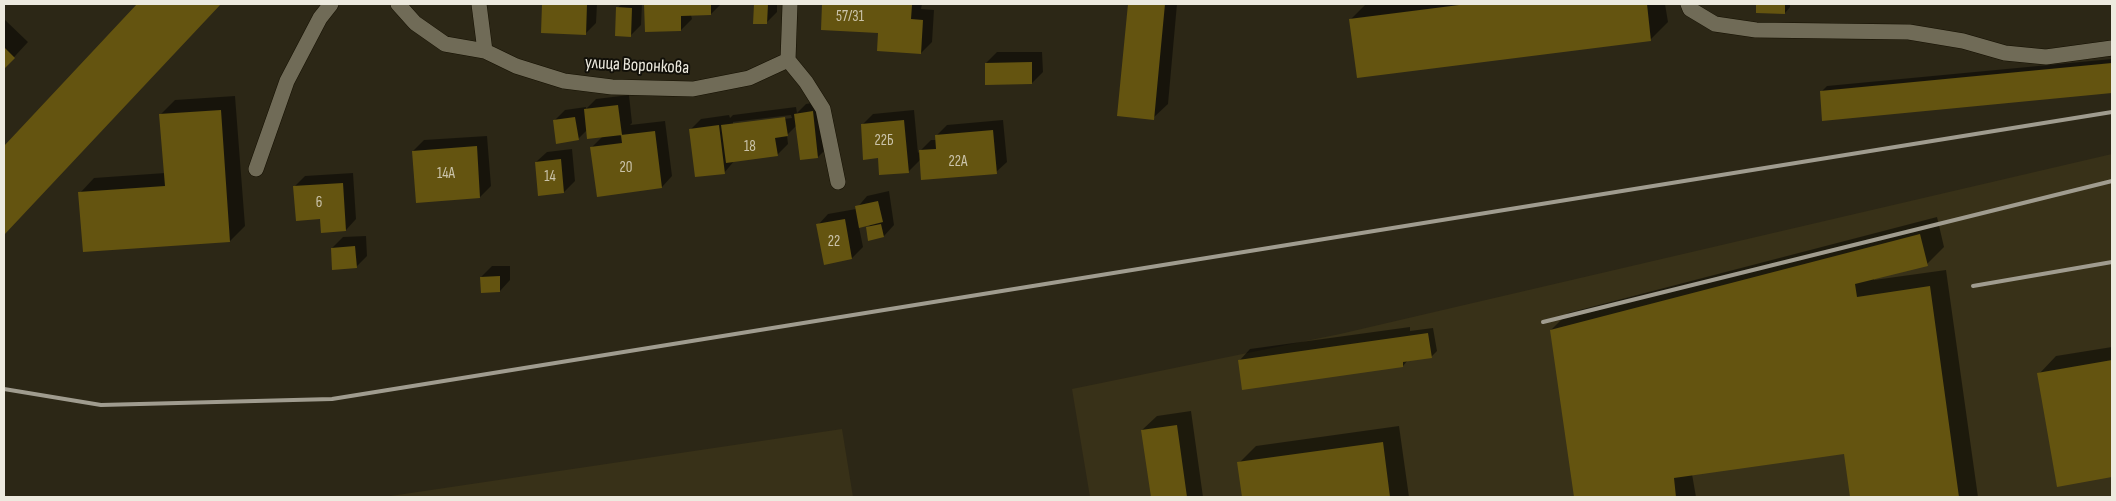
<!DOCTYPE html>
<meta charset="utf-8">
<style>
body{margin:0}
#map{position:relative;width:2116px;height:501px;overflow:hidden;background:#2c2716;font-family:"Sofia Sans Condensed",sans-serif}
canvas{display:block}
.frame{position:absolute;inset:0;border:5px solid #edeadf;pointer-events:none}
</style>
<div id="map">
<canvas width="2116" height="501"></canvas>
<div class="frame"></div>
</div>
<script>
const context = document.querySelector('canvas').getContext('2d');
context.lineJoin = 'round';
function fill(path, color) {
  context.fillStyle = color;
  context.fill(path, 'evenodd');
}
function toPath(rows) {
  const path = new Path2D();
  for (const r of rows) {
    path.moveTo(r[0], r[1]);
    for (let i = 2; i < r.length; i += 2) path.lineTo(r[i], r[i + 1]);
  }
  return path;
}
function stroke(path, color, width, dash) {
  context.strokeStyle = color;
  context.lineWidth = width;
  context.lineCap = dash ? 'butt' : 'round';
  context.setLineDash(dash || []);
  context.stroke(path);
}
function drawText(font, color, halo, rows, align = 'center') {
  context.font = font + ' "Sofia Sans Condensed",sans-serif';
  context.lineWidth = 4;
  context.setLineDash([]);
  context.textBaseline = 'middle';
  context.strokeStyle = halo;
  context.fillStyle = color;
  for (const [text, x, y, turn = 0] of rows) {
    context.save();
    context.translate(x, y);
    context.rotate((+turn || 0) * Math.PI / 180);
    context.textAlign = isNaN(turn) ? turn : align;
    if (halo) context.strokeText(text, 0, 0);
    context.fillText(text, 0, 0);
    context.restore();
  }
}
const built = toPath([
 [2112,154,2112,497,1090,497,1072,389,1340,334],
 [842,429,853,497,384,497]
]);
const shadow = toPath([
 [139,4,220,4,4,234,4,147],
 [543,4,597,4,596,23,585,34,542,32],
 [622,4,642,4,641,25,630,36,617,8],
 [645,4,721,4,711,14,691,15,692,19,681,30,646,30],
 [755,4,777,4,777,12,766,23,754,22],
 [824,4,922,4,921,9,934,10,932,42,921,53,879,32,822,29],
 [1129,4,1177,4,1168,104,1153,118,1118,115],
 [1366,4,1665,4,1668,22,1651,39,1351,19],
 [1758,4,1790,4,1790,7,1785,13,1757,12],
 [4,19,28,42,4,68],
 [997,52,1042,52,1043,72,1032,83,986,63],
 [2112,59,2112,92,1824,119,1821,92,1827,86],
 [629,95,632,123,630,125,665,121,672,176,662,187,591,148,603,136,587,130,578,139,554,121,565,110,586,107,586,109,596,99],
 [235,96,245,226,230,241,80,193,94,178,165,173,161,114,175,100],
 [823,101,829,146,818,157,797,125,787,135,788,144,777,155,735,160,724,173,690,130,701,119,729,115,730,118,733,115,796,107,797,113,806,104],
 [791,115,792,118,733,125,733,122],
 [914,110,918,153,931,140,937,140,936,136,947,125,1003,120,1007,162,996,172,921,159,908,172,879,157,862,125,873,114],
 [487,136,491,186,480,197,413,151,424,140],
 [572,149,575,181,564,192,539,194,536,162,547,152],
 [353,173,356,219,346,230,322,218,294,187,305,176],
 [889,191,894,225,884,236,867,228,871,224,859,227,863,247,852,258,818,225,828,214,856,209,867,196],
 [1937,217,1944,247,1927,264,1874,278,1874,280,1946,270,1978,497,1851,497,1845,453,1692,474,1696,497,1575,497,1551,330,1568,313],
 [366,236,367,256,356,267,332,248,343,237],
 [492,266,510,266,510,280,500,291,481,277],
 [1410,327,1410,331,1433,328,1437,351,1431,357,1408,360,1403,366,1240,360,1250,349],
 [2112,347,2112,476,2058,486,2039,374,2056,356],
 [1191,411,1203,497,1152,497,1142,430,1157,416],
 [1399,426,1409,497,1244,497,1239,463,1256,446]
]);
const building = toPath([
 [137,4,221,4,4,235,4,146],
 [542,4,587,4,586,35,541,33],
 [644,4,711,4,711,15,681,16,681,31,645,32],
 [754,4,768,4,767,24,753,24],
 [822,4,912,5,911,19,923,20,921,54,877,51,878,33,821,30],
 [1128,4,1165,4,1154,120,1117,116],
 [1467,4,1647,4,1651,41,1357,78,1349,19],
 [1756,4,1785,4,1785,14,1756,13],
 [616,7,632,8,631,37,615,36],
 [4,47,15,58,4,69],
 [1032,62,1032,84,985,85,985,63],
 [2112,63,2112,93,1822,121,1820,91],
 [618,105,622,135,587,139,584,109],
 [221,110,230,242,83,252,78,192,165,186,159,114],
 [813,111,818,158,800,160,794,114],
 [575,117,579,140,556,144,553,120],
 [785,117,788,136,775,138,778,156,726,163,721,125],
 [904,120,909,173,879,175,878,158,863,160,861,124],
 [719,125,725,174,695,177,689,129],
 [993,130,997,174,921,180,919,150,936,149,935,135],
 [655,131,662,188,597,197,590,147,622,143,621,135],
 [477,146,480,198,416,203,412,151],
 [561,159,564,193,538,196,535,162],
 [343,183,346,231,321,233,320,219,296,221,293,186],
 [878,201,883,222,859,228,855,206],
 [845,219,852,259,824,265,816,224],
 [881,224,884,237,868,241,866,227],
 [1920,234,1928,266,1855,284,1857,297,1930,286,1959,497,1850,497,1844,454,1674,478,1676,497,1574,497,1550,330],
 [355,246,357,268,332,270,331,248],
 [500,276,500,292,481,293,480,277],
 [1428,333,1432,358,1403,362,1403,367,1242,390,1238,360],
 [2112,360,2112,477,2057,487,2037,373],
 [1177,425,1187,497,1151,497,1141,430],
 [1383,442,1390,497,1242,497,1237,462]
]);
const minor = toPath([
 [398,4,415,23,445,44,485,51,516,66,564,81,612,87,693,89,749,78,788,60],
 [479,4,485,51],
 [1688,4,1690,9,1715,24,1756,30,1909,32,1963,41,2005,53,2046,57,2112,48],
 [788,60,806,82,823,109,838,182],
 [788,60,790,4],
 [256,169,287,81,320,18,331,4]
]);
const rail = toPath([
 [1973,286,2112,262],
 [1543,322,2112,181],
 [4,389,101,405,332,399,2112,112]
]);
const numberNames = [
 ["57/31",850,17],
 ["22Б",884,141],
 ["18",750,147],
 ["22А",958,162],
 ["20",626,168],
 ["14А",446,174],
 ["14",550,177],
 ["6",319,203],
 ["22",834,242]
];
const streetNames = [
 ["улица Воронкова",637,66,3]
];
fill(built, '#383118');
fill(shadow, '#0007');
fill(building, '#645410');
stroke(minor, '#151002', 16);
stroke(minor, '#706b57', 15);
stroke(rail, '#a09c8f', 4);
drawText('15px', '#cbc4ab', null, numberNames);
drawText('18px', '#edeadf', '#121009', streetNames);
</script>
